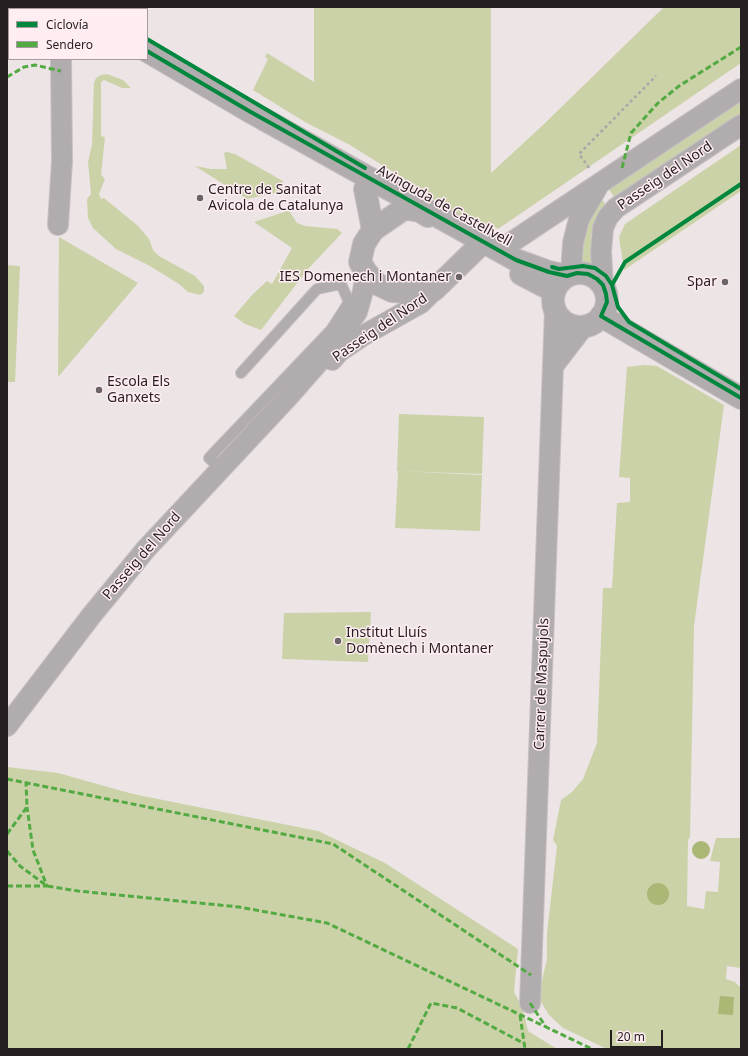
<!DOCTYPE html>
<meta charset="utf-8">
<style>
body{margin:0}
#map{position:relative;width:748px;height:1056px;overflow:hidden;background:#ede4e6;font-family:"Noto Sans",sans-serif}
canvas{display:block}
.frame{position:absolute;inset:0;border:8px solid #251f21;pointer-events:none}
.legend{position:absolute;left:8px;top:8px;width:140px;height:52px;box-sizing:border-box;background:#ffedf2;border:1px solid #a89b9e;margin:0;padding:5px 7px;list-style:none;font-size:12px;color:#251f21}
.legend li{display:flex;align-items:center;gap:8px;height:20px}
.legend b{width:20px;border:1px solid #a89b9e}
.scale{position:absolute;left:610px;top:1030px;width:53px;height:18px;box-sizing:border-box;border:2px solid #251f21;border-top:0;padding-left:5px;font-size:12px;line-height:14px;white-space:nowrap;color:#251f21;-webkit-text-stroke:3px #ffedf2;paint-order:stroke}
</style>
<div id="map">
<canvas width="748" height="1056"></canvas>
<div class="frame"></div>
<ul class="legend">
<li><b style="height:5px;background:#00873e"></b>Ciclovía</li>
<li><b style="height:5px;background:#53aa43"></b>Sendero</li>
</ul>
<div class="scale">20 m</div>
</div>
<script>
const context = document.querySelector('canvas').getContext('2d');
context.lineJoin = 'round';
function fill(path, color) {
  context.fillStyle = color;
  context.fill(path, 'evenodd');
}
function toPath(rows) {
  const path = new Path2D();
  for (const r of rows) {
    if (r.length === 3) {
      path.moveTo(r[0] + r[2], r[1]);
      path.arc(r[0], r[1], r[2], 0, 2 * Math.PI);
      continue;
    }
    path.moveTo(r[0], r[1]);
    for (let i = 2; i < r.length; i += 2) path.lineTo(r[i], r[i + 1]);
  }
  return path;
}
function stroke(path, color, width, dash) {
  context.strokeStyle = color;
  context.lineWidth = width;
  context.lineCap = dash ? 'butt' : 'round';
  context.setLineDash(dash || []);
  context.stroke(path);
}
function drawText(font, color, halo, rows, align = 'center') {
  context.font = font + ' "Noto Sans",sans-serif';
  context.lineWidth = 3;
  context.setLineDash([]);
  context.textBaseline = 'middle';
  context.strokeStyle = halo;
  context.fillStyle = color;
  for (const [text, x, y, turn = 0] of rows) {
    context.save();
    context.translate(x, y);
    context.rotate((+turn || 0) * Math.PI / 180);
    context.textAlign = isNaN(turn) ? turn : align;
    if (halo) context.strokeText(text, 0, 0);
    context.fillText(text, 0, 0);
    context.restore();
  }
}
const green = toPath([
 [314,7,491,7,491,173,543,125,664,7,741,7,741,63,498,229,493,226,481,230,454,214,414,185,350,145,305,122,253,90,268,59,265,57,267,53,314,82],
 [107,74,123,80,131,88,122,88,104,80,101,82,101,136,105,137,101,175,105,179,99,194,101,199,104,198,138,226,149,239,153,250,159,256,195,276,204,286,204,292,200,295,188,292,179,284,150,266,116,249,93,228,88,218,87,199,91,194,88,162,92,145,94,83,96,78,101,75],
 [741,101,741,116,616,200,609,189],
 [741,145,741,191,624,270,619,237,625,224],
 [227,152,235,154,283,181,284,191,247,199,195,166,211,169,227,169,224,153],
 [600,197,608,207,598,217,591,235,593,267,576,264,581,231],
 [287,211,290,212,297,223,305,226,337,229,342,233,308,269,261,330,245,324,234,316,252,295,267,281,272,284,292,248,254,222],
 [59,237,138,283,58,377],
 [7,265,20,266,15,382,7,382],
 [644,365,657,366,724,405,694,626,690,837,688,840,687,906,704,909,706,891,718,892,720,862,710,861,716,838,741,838,741,968,727,966,726,979,735,982,741,988,741,1049,607,1049,563,1028,549,1015,541,1002,541,984,547,959,547,933,557,846,553,840,561,800,572,792,583,779,597,743,603,588,612,588,617,503,630,502,630,478,619,477,627,367],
 [399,414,484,417,482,474,397,471],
 [398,471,482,475,480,531,395,528],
 [371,612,368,662,282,659,284,613],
 [7,767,58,773,133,794,318,831,385,863,518,949,514,992,522,1006,528,1031,557,1049,7,1049]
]);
const water = toPath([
 [701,850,9],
 [658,894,11],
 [720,996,734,997,733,1015,718,1014]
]);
const path = toPath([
 [589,168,579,154,656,76]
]);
const service = toPath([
 [221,469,209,458,331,330,349,302,341,284,317,289,241,373]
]);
const minor = toPath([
 [58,225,62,161,61,59],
 [500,250,741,89],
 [571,274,573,243,579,219,597,188],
 [603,285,601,252,603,228,608,217,616,208,741,125],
 [332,360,339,352,364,335,421,303,434,290],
 [554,365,584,326],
 [7,726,91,616,146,549,289,396,332,347,357,312,363,291,366,272],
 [530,1003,555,310]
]);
const tertiary = toPath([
 [73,7,76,9],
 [147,51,249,111,516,260,549,272,567,276],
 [365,189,373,230],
 [428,216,420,211,408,209,402,210,373,230,364,244,360,262,366,272,377,284,392,291,410,292,434,290,475,250],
 [580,300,27],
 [521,274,554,291],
 [601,316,741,398]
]);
const quiet = toPath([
 [7,77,24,67,35,65,61,71],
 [622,168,631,133,658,103,679,86,741,47],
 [7,779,333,844,531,975],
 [7,834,27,807,26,783],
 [7,851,20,866,47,886,78,891,239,907,327,923,546,1027],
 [7,886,47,886,33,850,27,807],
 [530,1003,546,1027,592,1049],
 [520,1015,525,1049],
 [408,1049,431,1003,457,1008,525,1044]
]);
const cycleway = toPath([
 [147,39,365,168],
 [147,51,249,111,516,260,549,272,567,276,577,273,588,274,597,279,603,285,606,294,607,302,601,316,741,398],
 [552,267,559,269,583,266,595,268,606,276,612,285,618,307,629,322,741,389],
 [612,285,625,262,741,184]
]);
const markers = [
 [200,198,4,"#6b6466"],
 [459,277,4,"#6b6466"],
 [725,282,4,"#6b6466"],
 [99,390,4,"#6b6466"],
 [338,641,4,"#6b6466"]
];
const streetNames = [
 ["Passeig del Nord",665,176,-34],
 ["Avinguda de Castellvell",444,206,29],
 ["Passeig del Nord",380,328,-34],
 ["Passeig del Nord",142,556,-49],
 ["Carrer de Maspujols",542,684,-88]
];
const poiNames = [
 ["Centre de Sanitat",208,190],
 ["Avicola de Catalunya",208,206],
 ["IES Domenech i Montaner",451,277,"right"],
 ["Spar",717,282,"right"],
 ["Escola Els",107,382],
 ["Ganxets",107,398],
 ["Institut Lluís",346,633],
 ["Domènech i Montaner",346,649]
];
fill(green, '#cbd2a8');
fill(water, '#abb774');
stroke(service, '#c8c1c3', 12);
stroke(minor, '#c8c1c3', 22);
stroke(tertiary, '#c8c1c3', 24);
stroke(path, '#aba6a7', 2.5, [3, 3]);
stroke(service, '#b1acad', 10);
stroke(minor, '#b1acad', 20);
stroke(tertiary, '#b1acad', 22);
stroke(quiet, '#53aa43', 3, [6, 3]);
stroke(cycleway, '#00873e', 4);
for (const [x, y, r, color] of markers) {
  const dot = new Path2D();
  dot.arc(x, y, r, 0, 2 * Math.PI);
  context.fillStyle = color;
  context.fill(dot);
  stroke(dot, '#ffedf2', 1.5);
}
drawText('14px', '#251f21', '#ffedf2', streetNames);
drawText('14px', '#251f21', '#ffedf2', poiNames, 'left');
</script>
